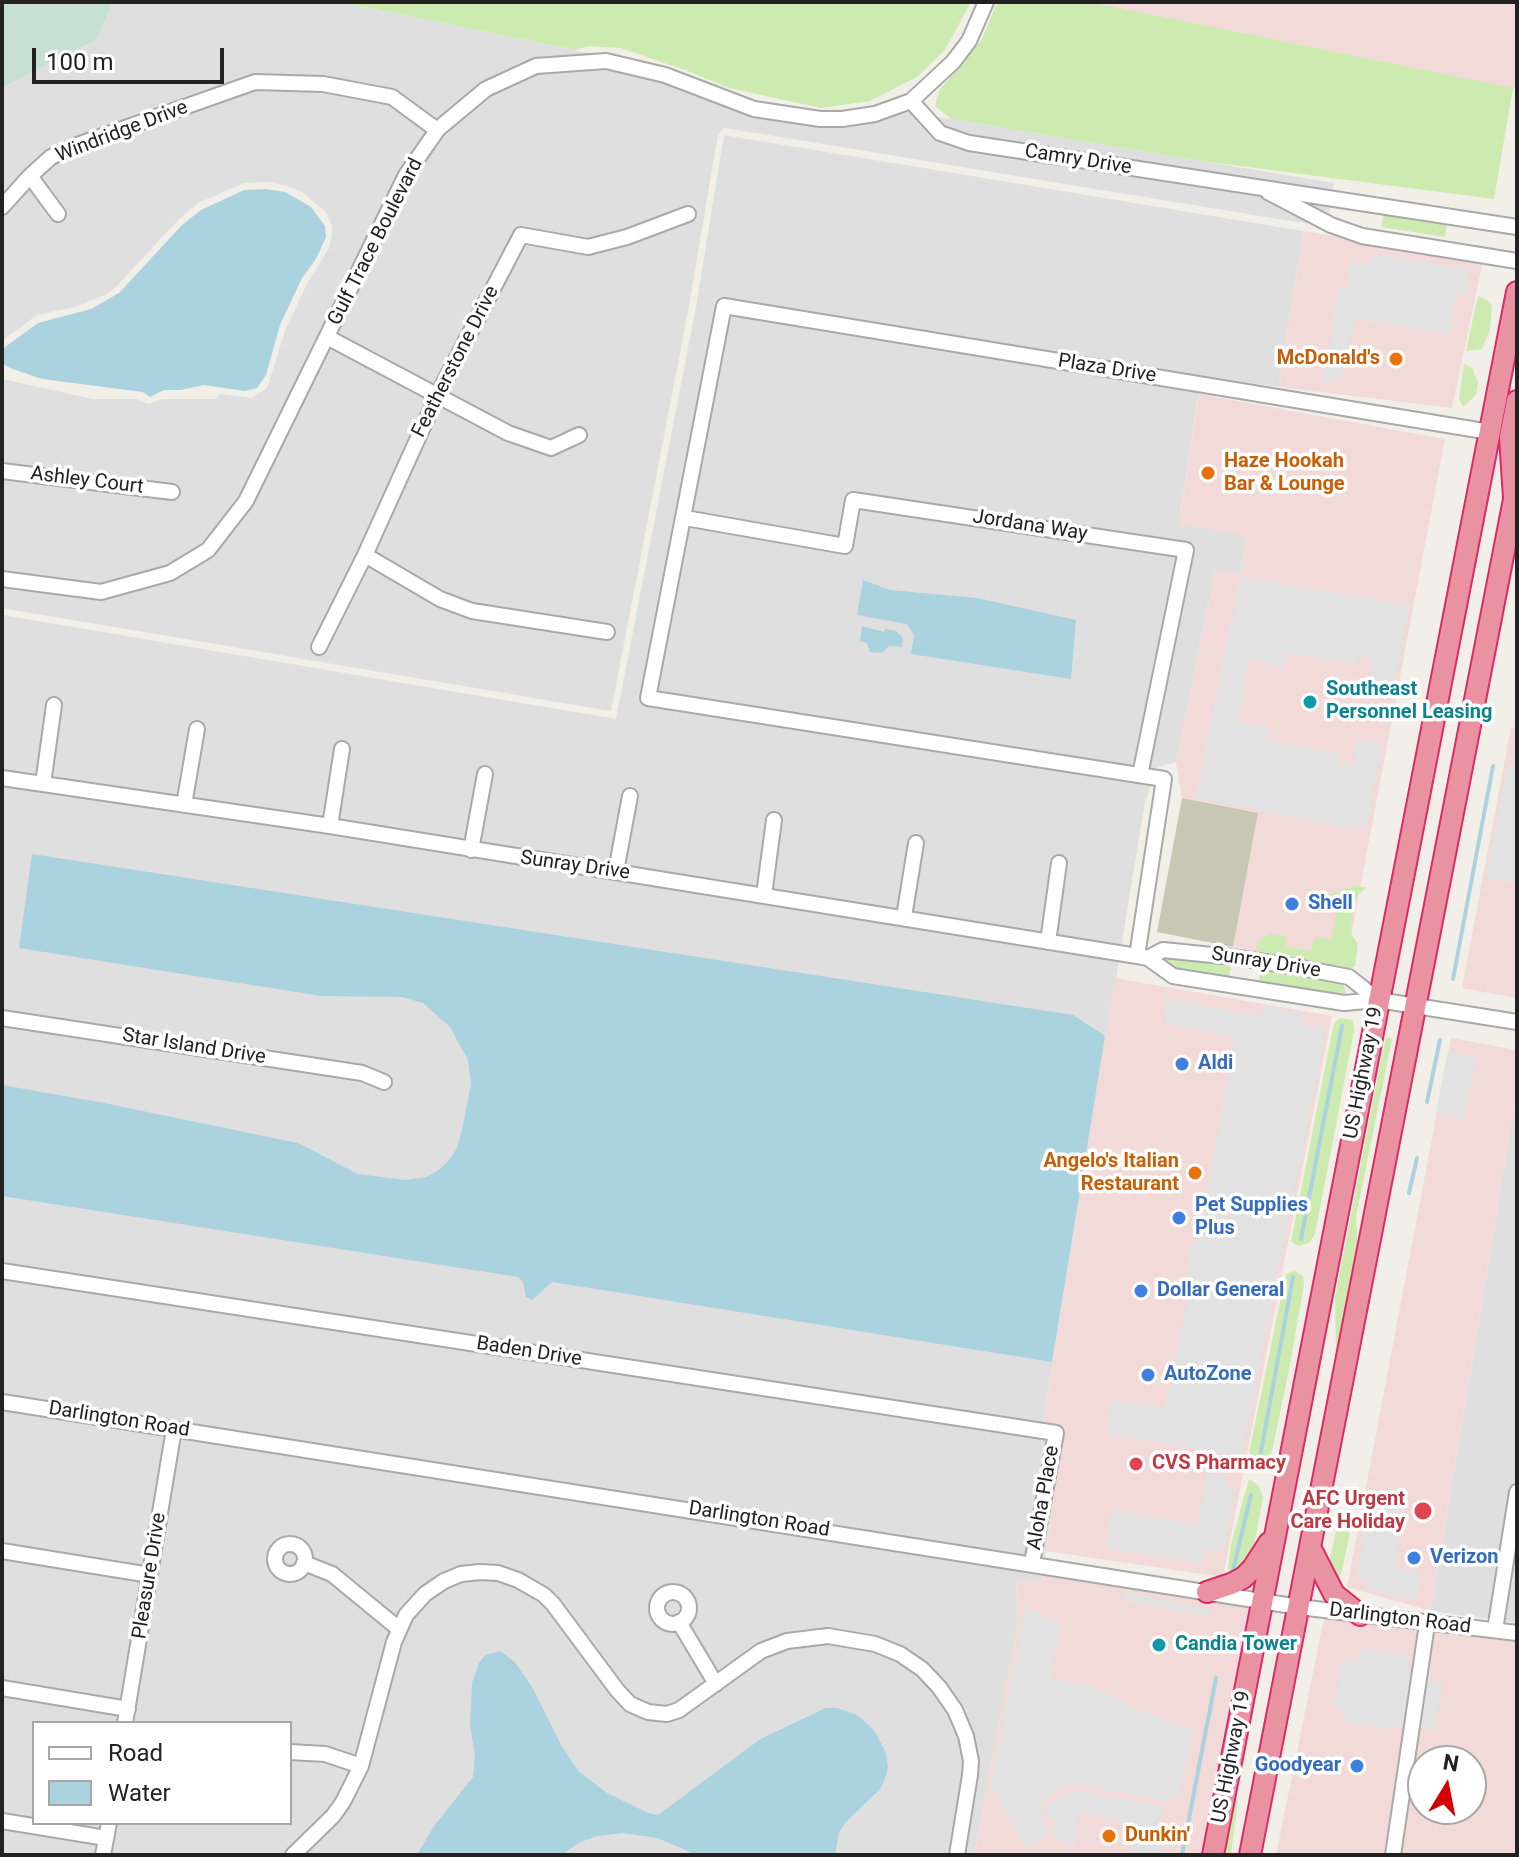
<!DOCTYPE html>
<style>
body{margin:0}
#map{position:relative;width:1519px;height:1857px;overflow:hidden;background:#f2efe9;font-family:Roboto,sans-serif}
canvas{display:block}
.frame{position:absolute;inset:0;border:4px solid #222;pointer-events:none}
.legend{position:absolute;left:32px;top:1721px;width:260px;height:104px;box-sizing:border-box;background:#fff;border:2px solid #a7a7a7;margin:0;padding:10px 14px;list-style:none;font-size:24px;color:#222}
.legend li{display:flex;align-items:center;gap:16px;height:40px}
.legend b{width:40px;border:2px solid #a7a7a7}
.north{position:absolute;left:1407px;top:1745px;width:80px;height:80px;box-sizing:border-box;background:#fff;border:2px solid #a7a7a7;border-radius:50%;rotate:10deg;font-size:22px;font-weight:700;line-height:32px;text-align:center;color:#222}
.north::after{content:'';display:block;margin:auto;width:28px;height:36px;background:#d40000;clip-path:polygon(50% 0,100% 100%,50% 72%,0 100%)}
.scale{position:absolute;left:32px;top:48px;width:192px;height:36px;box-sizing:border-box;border:4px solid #222;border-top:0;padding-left:10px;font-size:24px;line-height:28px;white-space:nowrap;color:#222;-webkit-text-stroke:6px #fff;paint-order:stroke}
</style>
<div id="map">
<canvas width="1519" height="1857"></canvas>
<div class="frame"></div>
<ul class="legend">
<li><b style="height:10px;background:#fff"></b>Road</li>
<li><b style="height:22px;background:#aad3df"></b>Water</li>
</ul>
<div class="north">N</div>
<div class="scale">100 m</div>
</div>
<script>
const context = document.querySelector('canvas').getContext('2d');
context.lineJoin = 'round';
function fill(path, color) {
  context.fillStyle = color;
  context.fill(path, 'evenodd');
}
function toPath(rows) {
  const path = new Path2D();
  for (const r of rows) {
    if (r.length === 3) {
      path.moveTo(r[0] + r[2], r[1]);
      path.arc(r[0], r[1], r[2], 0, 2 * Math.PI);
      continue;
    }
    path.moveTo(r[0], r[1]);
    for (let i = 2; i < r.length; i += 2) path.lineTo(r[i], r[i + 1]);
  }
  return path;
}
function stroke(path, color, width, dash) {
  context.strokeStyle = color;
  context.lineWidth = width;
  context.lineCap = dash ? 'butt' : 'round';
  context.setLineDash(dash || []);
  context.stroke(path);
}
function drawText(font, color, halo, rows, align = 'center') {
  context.font = font + ' Roboto,sans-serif';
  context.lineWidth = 7;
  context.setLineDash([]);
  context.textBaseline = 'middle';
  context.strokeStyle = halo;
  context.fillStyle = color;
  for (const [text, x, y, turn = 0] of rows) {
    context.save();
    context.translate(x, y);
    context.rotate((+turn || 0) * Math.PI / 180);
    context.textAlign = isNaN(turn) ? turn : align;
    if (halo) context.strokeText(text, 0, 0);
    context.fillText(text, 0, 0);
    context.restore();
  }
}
const residential = toPath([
 [113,2,340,2,598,55,533,60,482,83,434,123,240,497,204,545,168,566,101,584,2,571,2,379,93,399,137,399,149,404,162,399,215,399,221,394,252,398,267,388,286,328,308,282,329,248,332,236,332,225,325,211,303,193,288,186,267,182,244,183,198,203,179,219,116,287,105,295,74,307,37,315,2,341,2,88,97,39],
 [605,69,663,82,753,116,841,126,902,111,1334,183,1327,227,725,128,718,134,689,306,611,711,2,608,2,586,100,599,171,581,211,557,252,505,411,179,443,134,489,95,537,73],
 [724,135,1303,231,1279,387,1201,376,1179,524,1247,535,1240,574,1215,570,1176,762,1158,767,1145,802,1043,1422,1064,1427,1041,1583,1016,1579,1018,1623,974,1855,2,1855,2,615,616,719,696,307],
 [34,1723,290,1723,290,1823,34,1823],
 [1517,1091,1517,1623,1431,1611]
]);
const commercial = toPath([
 [1086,2,1517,2,1517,89,1347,58],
 [1303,231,1483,260,1452,408,1279,387],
 [1199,394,1445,439,1345,968,1233,947,1258,813,1182,798,1176,762,1215,570,1240,574,1247,536,1179,524],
 [1511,727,1517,728,1517,998,1462,988],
 [1115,978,1332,1016,1223,1577,1046,1551,1064,1427,1043,1423],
 [1451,1038,1517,1050,1517,1091,1431,1611,1347,1587],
 [1043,1573,1251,1607,1203,1855,974,1855,1018,1623,1016,1579,1041,1583],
 [1324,1618,1517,1641,1517,1855,1276,1855],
 [1423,1761,1471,1761,1471,1809,1423,1809]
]);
const construction = toPath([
 [1182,798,1258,813,1233,947,1157,932]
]);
const grass = toPath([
 [340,2,971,2,945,50,917,77,870,101,821,108,729,88,685,70,620,48,589,46,575,50],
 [997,2,1089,2,1513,88,1494,199,1201,161,951,119,935,106,939,91,982,39],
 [1384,213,1447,223,1445,237,1381,227],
 [1478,296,1489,301,1492,307,1490,330,1482,349,1466,351],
 [1464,364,1472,368,1478,382,1476,395,1463,407,1459,399],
 [1353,886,1366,887,1356,897,1350,932,1358,944,1355,966,1352,968,1343,969,1261,954,1256,948,1258,941,1271,933,1273,935,1287,936,1285,946,1311,951,1315,937,1331,940,1338,902,1327,899,1327,895],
 [1161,957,1230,964,1231,968,1229,975,1220,977,1168,968,1160,964],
 [1269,968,1344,985,1346,993,1342,995,1262,983,1259,978,1260,971],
 [1340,1018,1353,1020,1354,1031,1315,1234,1309,1243,1298,1246,1291,1241,1334,1023],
 [1389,1037,1392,1039,1356,1217,1358,1252,1336,1354,1335,1298,1381,1060,1386,1038],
 [1295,1271,1303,1276,1304,1284,1290,1365,1271,1456,1268,1461,1256,1467,1255,1460,1249,1452,1286,1274],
 [1249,1479,1258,1485,1263,1497,1252,1558,1237,1572,1228,1569,1231,1544],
 [1354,1515,1342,1570,1337,1584,1329,1564,1337,1525],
 [1235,1801,1238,1801,1231,1855,1224,1855]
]);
const wetland = toPath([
 [2,2,113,2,97,39,2,88]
]);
const parking = toPath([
 [1373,254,1471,270,1467,295,1457,295,1450,334,1355,319,1342,378,1321,383,1340,286,1350,284,1348,262,1370,265],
 [1240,577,1410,605,1393,693,1367,687,1372,660,1360,657,1357,665,1287,652,1283,667,1250,660,1238,722,1269,727,1267,740,1341,754,1339,764,1353,765,1356,745,1354,740,1382,743,1367,827,1358,825,1357,830,1196,798],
 [1508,765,1517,766,1517,883,1485,878],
 [1164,998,1261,1017,1264,1006,1305,1014,1303,1025,1326,1030,1242,1456,1106,1433,1113,1399,1165,1408,1192,1278,1186,1276,1201,1201,1205,1201,1235,1037,1167,1024],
 [1448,1051,1476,1057,1463,1119,1436,1113],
 [1207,1473,1227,1477,1226,1485,1236,1487,1223,1551,1205,1549,1202,1563,1106,1548,1111,1509,1197,1525],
 [1382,1491,1397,1494,1396,1501,1405,1503,1395,1568,1420,1573,1416,1600,1366,1590,1367,1580,1357,1578,1365,1525,1375,1527],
 [1121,1592,1209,1609,1210,1617,1123,1600],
 [1025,1606,1061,1625,1050,1679,1095,1687,1138,1710,1183,1727,1194,1726,1180,1797,1172,1796,1170,1802,1075,1784,1053,1792,1043,1802,1041,1816,1049,1831,1028,1850,990,1787],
 [1360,1648,1409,1656,1408,1668,1433,1672,1431,1683,1443,1684,1434,1731,1397,1724,1396,1730,1343,1721,1345,1710,1334,1708,1341,1660,1358,1662],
 [1075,1790,1165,1807,1156,1823,1166,1825,1160,1855,1133,1855,1140,1826,1079,1812,1074,1846,1070,1848,1053,1833,1058,1818,1046,1819,1048,1804]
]);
const water = toPath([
 [266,189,285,192,311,207,325,226,326,237,316,259,302,278,280,325,266,375,257,388,245,391,204,385,181,390,164,390,150,397,143,392,42,379,10,368,2,363,2,351,5,347,38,323,91,309,119,293,182,225,201,210,244,190],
 [863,580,890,590,977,598,1076,620,1071,679,911,654,914,635,907,624,857,615],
 [862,626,884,632,885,629,896,631,903,638,902,647,889,646,882,653,870,652,867,643,860,641],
 [32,854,1073,1015,1105,1036,1052,1362,552,1282,532,1300,526,1297,523,1282,518,1277,2,1196,2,1085,104,1103,283,1140,298,1143,358,1174,405,1180,426,1177,439,1170,449,1160,457,1148,462,1130,471,1084,468,1060,450,1027,423,1003,402,997,321,996,19,948],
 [500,1651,515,1662,532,1687,561,1745,578,1771,607,1793,648,1813,658,1815,759,1740,825,1708,837,1708,857,1715,874,1730,886,1753,888,1767,885,1779,880,1789,845,1823,839,1833,835,1855,697,1855,657,1838,623,1833,597,1836,580,1842,561,1855,417,1855,434,1826,473,1777,475,1757,470,1724,472,1683,479,1663,485,1655]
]);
const stream = toPath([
 [1453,979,1493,766],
 [1427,1102,1440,1040],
 [1409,1193,1417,1158],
 [1301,1239,1342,1026],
 [1260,1457,1293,1277],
 [1233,1570,1251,1495],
 [1182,1855,1216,1678]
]);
const minor = toPath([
 [911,101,940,133,969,143,1517,227],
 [30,176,58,214],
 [1268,192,1331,225,1362,236,1517,261],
 [2,207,30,176,51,157,77,145,255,82,323,84,392,97,437,130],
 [327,337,508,433,551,448,579,435],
 [2,471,172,492],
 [685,518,845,546,853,500,1186,550,1140,775],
 [365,555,440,599,472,611,607,632],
 [2,579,101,592,170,573,208,550,246,501,406,175,438,129,486,89,536,66,606,61,665,75,754,109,820,119,842,119,875,114,911,101,953,62,969,41,986,2],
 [319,647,365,555,437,396,521,235,588,247,627,237,688,214],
 [2,778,330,826,1137,956,1148,958,1173,976,1344,1003,1378,1000,1517,1022],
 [43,784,54,705],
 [184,805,197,729],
 [330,826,342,749],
 [471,850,485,774],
 [616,871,630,796],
 [764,895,774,820],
 [904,917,916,843],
 [1048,942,1059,863],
 [1137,956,1164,779,648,698,724,306,1490,432],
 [1148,958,1163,950,1232,957,1291,966,1349,977,1378,1000],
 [2,1018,362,1073,384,1082],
 [2,1271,1056,1433,1032,1563],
 [2,1402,1299,1607,1517,1633],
 [290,1559,15],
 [2,1551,150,1575],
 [304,1563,332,1574,399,1629],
 [673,1608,16],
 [679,1622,716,1684],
 [1495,1630,1517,1492],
 [2,1688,128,1709],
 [125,1723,174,1429],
 [290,1752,325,1754,361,1766],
 [2,1821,106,1838],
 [103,1855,109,1823],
 [293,1855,333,1816,343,1802,361,1766,394,1642,406,1615,425,1594,444,1581,461,1574,480,1572,498,1573,518,1580,544,1595,553,1604,617,1690,630,1704,648,1712,667,1714,679,1710,761,1651,787,1641,828,1636,875,1644,900,1654,922,1669,939,1687,955,1710,966,1736,971,1761,970,1775,957,1855],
 [1393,1855,1427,1624]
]);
const highway = toPath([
 [1514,498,1510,437,1517,401],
 [1310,1547,1334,1594,1360,1615],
 [1207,1592,1231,1584,1243,1578,1253,1568,1269,1543],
 [1213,1855,1517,292],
 [1250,1855,1517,484]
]);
const markers = [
 [1396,359,8,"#e8710a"],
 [1208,473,8,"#e8710a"],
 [1310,702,8,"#0f9aa8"],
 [1292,904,8,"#3f7fe0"],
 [1182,1064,8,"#3f7fe0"],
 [1195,1173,8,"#e8710a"],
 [1179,1218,8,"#3f7fe0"],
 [1141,1291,8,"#3f7fe0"],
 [1148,1375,8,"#3f7fe0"],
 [1136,1464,8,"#e0444e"],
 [1423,1511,10,"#e0444e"],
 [1414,1558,8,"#3f7fe0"],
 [1159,1645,8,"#0f9aa8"],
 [1357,1766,8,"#3f7fe0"],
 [1109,1836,8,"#e8710a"]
];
const streetNames = [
 ["Windridge Drive",122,132,-21],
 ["Camry Drive",1078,160,9],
 ["Gulf Trace Boulevard",376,242,-63],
 ["Featherstone Drive",456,362,-63],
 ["Plaza Drive",1107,369,9],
 ["Ashley Court",87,481,7],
 ["Jordana Way",1030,526,9],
 ["Sunray Drive",575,866,8],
 ["Sunray Drive",1266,963,9],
 ["Star Island Drive",194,1047,9],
 ["US Highway 19",1364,1073,-79],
 ["Baden Drive",529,1352,9],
 ["Darlington Road",119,1420,9],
 ["Aloha Place",1044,1498,-80],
 ["Darlington Road",759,1520,9],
 ["Pleasure Drive",150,1576,-81],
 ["Darlington Road",1400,1619,7],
 ["US Highway 19",1232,1757,-79]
];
const foodNames = [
 ["McDonald's",1380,359],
 ["Haze Hookah",1224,462,"left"],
 ["Bar & Lounge",1224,485,"left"],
 ["Angelo's Italian",1179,1162],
 ["Restaurant",1179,1185],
 ["Dunkin'",1125,1836,"left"]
];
const cultureNames = [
 ["Southeast",1326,690],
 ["Personnel Leasing",1326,713],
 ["Candia Tower",1175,1645]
];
const shopNames = [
 ["Shell",1308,904],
 ["Aldi",1198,1064],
 ["Pet Supplies",1195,1206],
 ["Plus",1195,1229],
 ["Dollar General",1157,1291],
 ["AutoZone",1164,1375],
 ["Verizon",1430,1558],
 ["Goodyear",1341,1766,"right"]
];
const healthNames = [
 ["CVS Pharmacy",1152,1464],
 ["AFC Urgent",1405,1500,"right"],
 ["Care Holiday",1405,1523,"right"]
];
fill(residential, '#e0dfdf');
fill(commercial, '#f2dad9');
fill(construction, '#c7c7b4');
fill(grass, '#cdebb0');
fill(wetland, '#c6e0d4');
fill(parking, '#e2e2e2');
fill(water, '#aad3df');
stroke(stream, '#aad3df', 4);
stroke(minor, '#a9a9a9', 18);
stroke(highway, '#dc2a67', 24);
stroke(minor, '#fff', 14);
stroke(highway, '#e892a2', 20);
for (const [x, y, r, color] of markers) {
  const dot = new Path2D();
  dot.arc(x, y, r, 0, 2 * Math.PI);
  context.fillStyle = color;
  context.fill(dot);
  stroke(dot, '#fff', 3);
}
drawText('20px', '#222', '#fff', streetNames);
drawText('bold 20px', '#c56008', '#fff', foodNames, 'right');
drawText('bold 20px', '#0d838f', '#fff', cultureNames, 'left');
drawText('bold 20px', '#366cbe', '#fff', shopNames, 'left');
drawText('bold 20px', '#be3a42', '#fff', healthNames, 'left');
</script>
